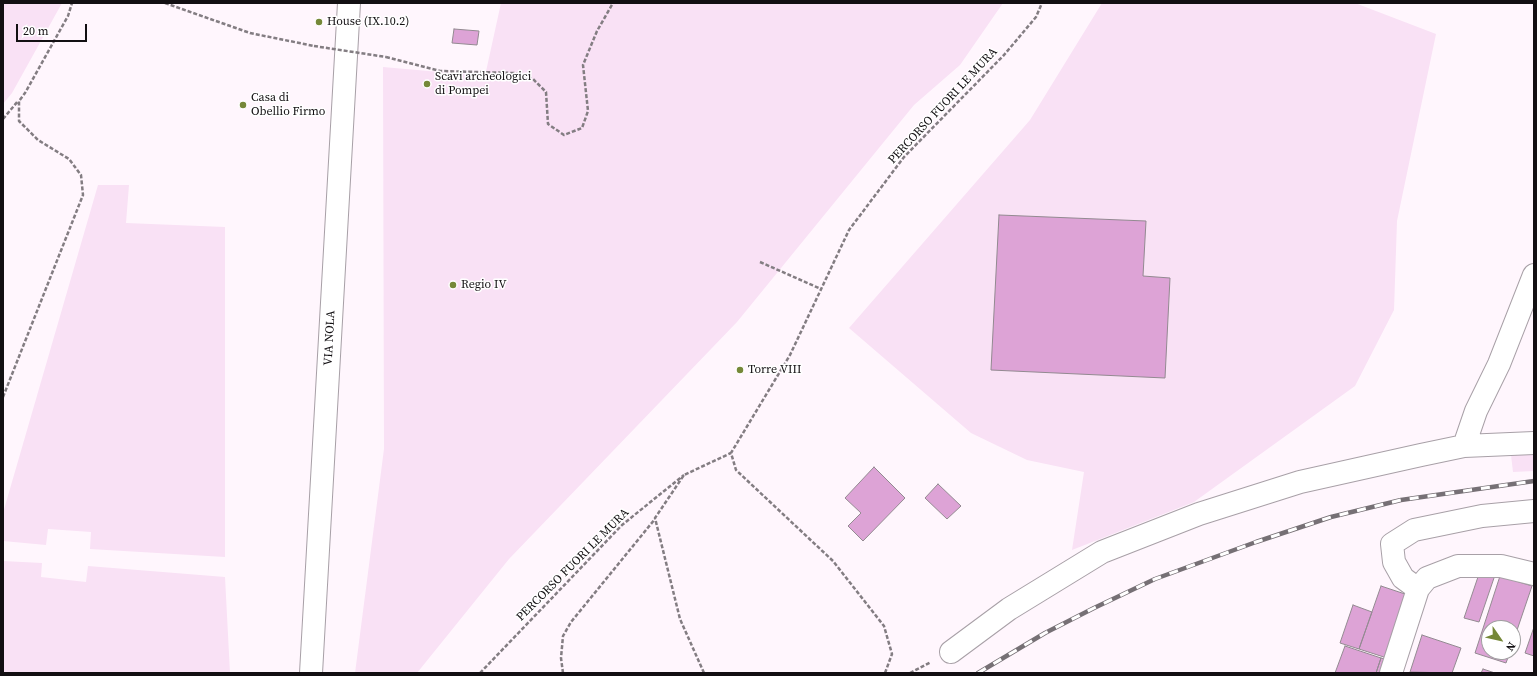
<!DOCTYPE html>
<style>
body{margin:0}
#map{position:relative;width:1537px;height:676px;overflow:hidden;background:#fff6fd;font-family:"Source Serif 4",serif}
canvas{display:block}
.frame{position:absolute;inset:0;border:4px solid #120f12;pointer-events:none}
.north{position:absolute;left:1481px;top:620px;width:40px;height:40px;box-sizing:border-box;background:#fff;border:1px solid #a09fa0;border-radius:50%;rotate:124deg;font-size:11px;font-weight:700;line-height:16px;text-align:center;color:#120f12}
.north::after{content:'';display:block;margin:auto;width:14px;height:18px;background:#758838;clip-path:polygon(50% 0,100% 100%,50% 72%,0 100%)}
.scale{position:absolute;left:16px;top:24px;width:71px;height:18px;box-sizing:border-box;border:2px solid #120f12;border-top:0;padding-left:5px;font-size:12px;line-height:14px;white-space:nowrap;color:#120f12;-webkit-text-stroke:3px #fff;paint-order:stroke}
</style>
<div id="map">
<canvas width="1537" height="676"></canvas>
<div class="frame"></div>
<div class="north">N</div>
<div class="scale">20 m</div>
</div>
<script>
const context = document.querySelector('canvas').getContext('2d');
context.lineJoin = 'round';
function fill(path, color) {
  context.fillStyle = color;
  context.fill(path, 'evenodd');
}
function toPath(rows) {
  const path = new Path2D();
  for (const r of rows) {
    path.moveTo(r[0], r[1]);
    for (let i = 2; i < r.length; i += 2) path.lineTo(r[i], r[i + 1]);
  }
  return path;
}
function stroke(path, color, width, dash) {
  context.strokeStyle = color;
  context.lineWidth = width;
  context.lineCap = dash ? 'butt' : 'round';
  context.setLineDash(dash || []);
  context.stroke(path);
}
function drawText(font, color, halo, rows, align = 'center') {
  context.font = font + ' "Source Serif 4",serif';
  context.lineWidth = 3;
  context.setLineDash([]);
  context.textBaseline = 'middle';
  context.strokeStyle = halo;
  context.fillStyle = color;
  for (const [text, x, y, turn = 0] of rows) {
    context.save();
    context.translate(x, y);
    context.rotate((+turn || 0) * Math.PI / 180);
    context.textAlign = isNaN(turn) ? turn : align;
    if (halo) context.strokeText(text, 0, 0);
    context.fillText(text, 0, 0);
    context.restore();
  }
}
const green = toPath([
 [3,3,62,3,12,93,3,104],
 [501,3,1003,3,960,65,914,105,737,322,509,559,417,673,355,673,384,449,383,67,485,76],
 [1102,3,1355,3,1436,34,1397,221,1394,310,1355,386,1194,502,1072,550,1084,472,1027,460,971,433,849,328,1030,120],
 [98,185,129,185,126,223,225,227,225,557,90,549,91,532,48,529,46,545,3,541,3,513],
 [1534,454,1534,471,1513,472,1511,455],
 [3,561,42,563,41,577,86,582,88,566,225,577,230,673,3,673]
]);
const building = toPath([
 [454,29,479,31,477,45,452,43,454,29],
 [999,215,1146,221,1143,276,1170,278,1165,378,991,370,999,215],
 [874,467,905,498,863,541,848,526,861,513,845,498,874,467],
 [938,484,961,506,947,519,925,498,938,484],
 [1480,571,1495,575,1479,622,1464,618,1480,571],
 [1500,576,1532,586,1513,642,1513,628,1489,628,1489,652,1510,652,1506,663,1475,653,1500,576],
 [1381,586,1411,596,1390,659,1359,649,1381,586],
 [1353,605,1372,612,1359,649,1340,643,1353,605],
 [1534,627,1534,656,1525,653,1534,627],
 [1422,635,1461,648,1452,673,1410,672,1422,635],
 [1345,646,1381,658,1376,673,1335,673,1345,646],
 [1381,658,1391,661,1387,673,1376,673,1381,658],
 [1483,669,1495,673,1481,673,1483,669]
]);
const path = toPath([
 [165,3,250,33,314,46],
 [386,57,440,71,514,73,533,79,546,92,548,124,564,135,582,128,588,111,583,65,597,31,613,3],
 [3,119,18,101],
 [760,262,821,289],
 [3,397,83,195,81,175,69,159,38,140,19,121,19,101,25,93,68,16,72,3],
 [480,673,622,525,684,475],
 [563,673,561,658,563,636,571,622,655,519],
 [704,673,680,619,655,518,684,475,731,453],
 [885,673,892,654,884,626,833,561,736,470,731,453,790,355,849,230,904,157,1004,55,1036,17,1042,3],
 [910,673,931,662]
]);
const minor = toPath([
 [1464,446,1476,411,1499,364,1534,275],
 [1418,589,1403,578,1394,562,1392,544,1414,530,1482,516,1534,511],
 [951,652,1009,609,1102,552,1199,514,1300,482,1421,455,1464,446,1534,443],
 [311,673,349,3],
 [1391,673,1418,589,1427,578,1458,566,1501,566,1534,574]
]);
const rail = toPath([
 [978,673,1045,633,1094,608,1155,579,1256,542,1331,517,1401,500,1534,481]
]);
const pathBridge = toPath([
 [314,46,386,57]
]);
const markers = [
 [319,22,4,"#758838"],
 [427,84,4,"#758838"],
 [243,105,4,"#758838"],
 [453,285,4,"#758838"],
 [740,370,4,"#758838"]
];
const poiNames = [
 ["House (IX.10.2)",327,22],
 ["Scavi archeologici",435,77],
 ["di Pompei",435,91],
 ["Casa di",251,98],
 ["Obellio Firmo",251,112],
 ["Regio IV",461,285],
 ["Torre VIII",748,370]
];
const streetNames = [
 ["PERCORSO FUORI LE MURA",943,106,-47],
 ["VIA NOLA",330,338,-87],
 ["PERCORSO FUORI LE MURA",573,565,-45]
];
fill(green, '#f9e1f5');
fill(building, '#dda3d6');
stroke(building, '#938a91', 1);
stroke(minor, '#a8a0a7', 24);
stroke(path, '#837d82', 2.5, [4, 2]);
stroke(minor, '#fff', 22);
stroke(rail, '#767075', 4.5);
stroke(rail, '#fff', 3, [9]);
stroke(pathBridge, '#837d82', 2.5, [4, 2]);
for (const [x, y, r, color] of markers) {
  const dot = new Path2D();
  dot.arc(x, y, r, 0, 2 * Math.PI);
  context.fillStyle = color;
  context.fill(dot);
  stroke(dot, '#fff', 1.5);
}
drawText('12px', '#120f12', '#fff', poiNames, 'left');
drawText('12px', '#120f12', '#fff', streetNames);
</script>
